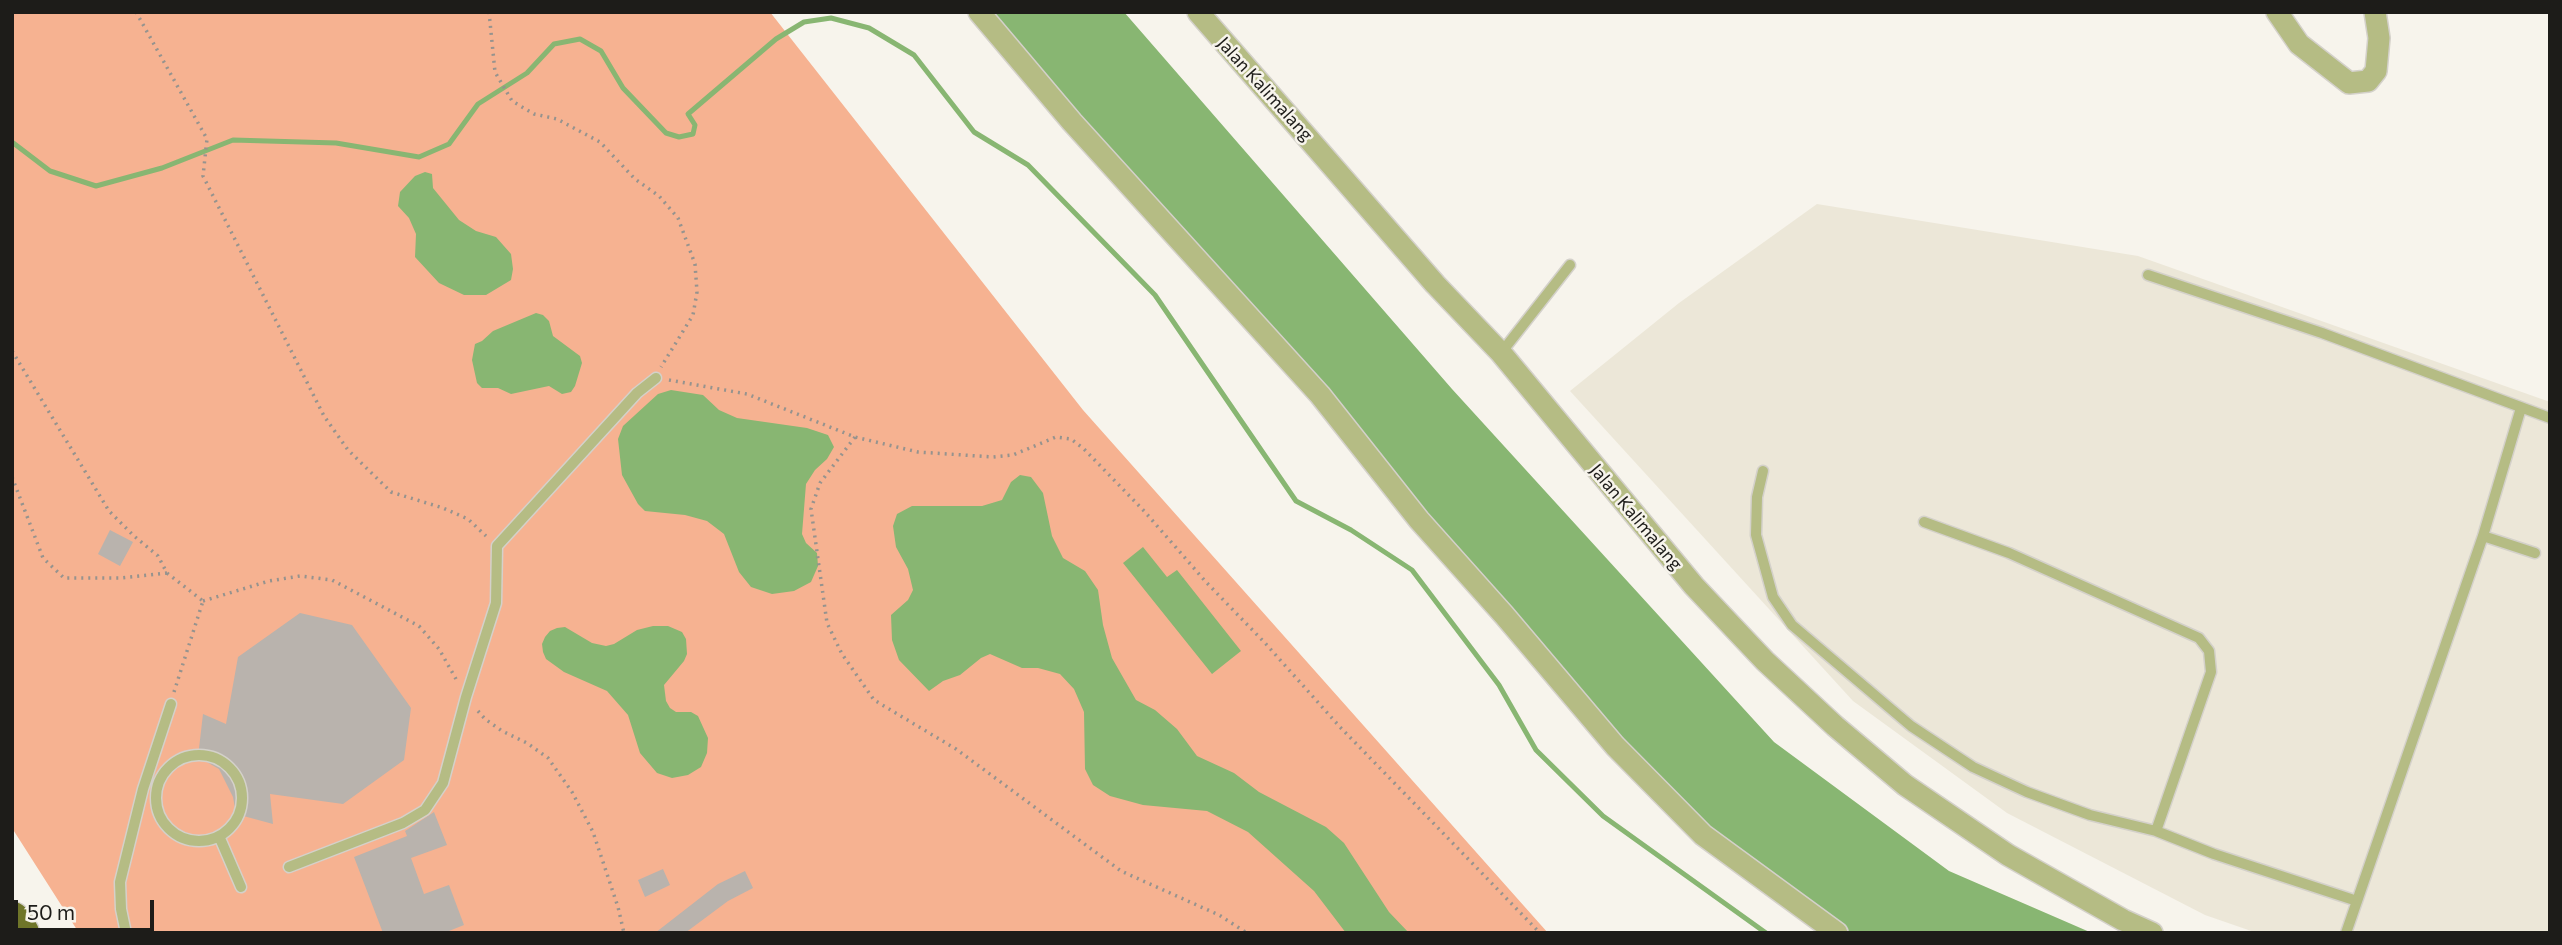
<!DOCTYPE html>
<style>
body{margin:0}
#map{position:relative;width:2562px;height:945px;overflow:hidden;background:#f7f4ec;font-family:Commissioner,sans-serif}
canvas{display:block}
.frame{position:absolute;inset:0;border:14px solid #1d1c19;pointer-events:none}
.scale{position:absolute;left:14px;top:900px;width:140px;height:32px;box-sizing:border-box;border:4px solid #1d1c19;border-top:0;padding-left:9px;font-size:21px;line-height:24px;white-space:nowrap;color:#1d1c19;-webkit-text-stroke:5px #f7f4ec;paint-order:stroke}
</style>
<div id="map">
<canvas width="2562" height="945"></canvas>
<div class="frame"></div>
<div class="scale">50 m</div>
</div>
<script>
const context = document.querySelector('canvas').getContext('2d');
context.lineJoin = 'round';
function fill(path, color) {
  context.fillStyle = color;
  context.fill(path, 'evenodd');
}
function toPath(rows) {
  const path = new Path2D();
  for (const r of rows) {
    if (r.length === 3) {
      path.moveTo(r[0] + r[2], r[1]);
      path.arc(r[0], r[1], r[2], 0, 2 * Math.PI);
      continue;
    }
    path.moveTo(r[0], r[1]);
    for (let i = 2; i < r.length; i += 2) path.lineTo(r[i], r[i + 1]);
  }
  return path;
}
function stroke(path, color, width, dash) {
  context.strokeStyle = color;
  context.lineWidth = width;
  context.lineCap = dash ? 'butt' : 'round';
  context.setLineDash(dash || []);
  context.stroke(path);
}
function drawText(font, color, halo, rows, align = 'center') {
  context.font = font + ' Commissioner,sans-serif';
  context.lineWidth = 5;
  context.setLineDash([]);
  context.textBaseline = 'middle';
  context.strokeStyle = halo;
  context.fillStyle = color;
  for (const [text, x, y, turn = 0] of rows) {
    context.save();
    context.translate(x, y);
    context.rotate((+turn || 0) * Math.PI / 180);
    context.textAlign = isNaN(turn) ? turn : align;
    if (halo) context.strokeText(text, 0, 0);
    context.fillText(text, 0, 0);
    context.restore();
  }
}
const built = toPath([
 [1817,204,2138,256,2550,402,2550,933,2257,933,2205,915,2007,813,1853,701,1570,391,1679,303]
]);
const green = toPath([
 [12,12,770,12,1083,410,1548,933,79,933,12,828]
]);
const water = toPath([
 [981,12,1124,12,1452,389,1774,742,1949,871,2092,933,1839,933,1703,835],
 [425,172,432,174,433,188,459,220,476,231,496,237,511,254,513,269,511,280,486,295,464,295,439,283,415,257,416,234,409,218,398,206,400,192,415,176],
 [536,313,543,315,549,321,553,336,580,356,582,363,575,386,571,392,562,394,549,386,511,394,498,388,482,388,477,383,472,360,475,344,482,341,493,331],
 [671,390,703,395,719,410,737,418,807,428,828,435,834,447,827,459,815,470,806,484,802,534,806,543,817,553,818,566,811,582,794,591,772,594,751,587,739,572,724,534,707,521,685,515,645,511,638,504,622,475,618,439,623,426,658,394],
 [1020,475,1031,477,1043,493,1052,536,1063,558,1085,571,1098,590,1103,625,1112,658,1136,700,1155,710,1177,729,1197,756,1234,773,1259,792,1326,827,1344,843,1389,912,1409,933,1346,933,1314,891,1248,832,1207,811,1143,805,1110,796,1093,785,1085,769,1084,712,1074,689,1060,674,1038,668,1022,668,990,654,981,658,960,675,943,681,929,691,899,660,892,640,891,615,908,600,913,590,908,569,896,547,893,526,897,514,912,506,982,506,1002,500,1011,482],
 [1143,547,1167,577,1177,570,1241,651,1212,674,1123,563],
 [653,626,668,626,682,632,686,639,687,654,684,661,664,685,666,701,670,708,676,712,691,712,698,716,708,738,707,753,701,767,688,775,672,778,657,773,640,753,628,715,607,691,564,672,546,659,543,652,542,644,545,637,550,631,557,628,565,627,592,643,606,646,614,644,637,630]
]);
const stream = toPath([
 [12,142,50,171,96,186,162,168,233,140,336,143,419,157,449,144,478,104,527,73,554,44,580,39,601,51,623,88,666,133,679,137,693,134,695,125,688,114,776,39,804,22,831,18,869,28,914,55,974,132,1028,165,1155,295,1296,501,1351,530,1412,570,1499,685,1536,750,1603,816,1766,933]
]);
const building = toPath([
 [110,530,133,542,120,566,98,554],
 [300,613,352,625,411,708,404,760,343,804,270,794,273,824,236,814,233,797,219,769,198,757,203,714,226,724,238,657],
 [434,812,447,845,411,858,424,894,449,885,464,925,444,933,383,933,354,857,407,836,405,831],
 [663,869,670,885,645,897,638,880],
 [745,871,753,888,728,901,685,933,655,933,718,884]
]);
const path = toPath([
 [136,12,207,139,203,176,324,416,348,450,391,492,443,508,468,519,486,536],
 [489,12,495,72,512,101,534,114,557,119,600,142,635,179,659,196,678,218,695,264,697,292,693,315,661,367],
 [12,351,109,511,134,536,158,556,167,573,203,601],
 [669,380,747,394,855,437,918,452,993,457,1013,455,1056,437,1071,439,1084,449,1145,512,1206,582,1265,643,1340,727,1540,933],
 [855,437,820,483,811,509,827,623,842,654,874,700,956,749,1121,871,1219,915,1247,933],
 [12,477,43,558,64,578,120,578,167,573],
 [203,601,269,581,300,576,332,580,419,626,439,649,456,679],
 [174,692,203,601],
 [478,711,485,719,502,731,527,743,548,758,572,792,593,832,618,907,624,933]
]);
const lane = toPath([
 [2148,275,2322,333,2550,418],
 [1501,353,1570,265],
 [1763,471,1757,497,1756,535,1773,597,1792,625,1911,726,1973,767,2027,792,2090,815,2156,831,2214,854,2357,901],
 [1924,522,2009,553,2199,638,2209,651,2211,672,2156,831],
 [2483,536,2535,553],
 [199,798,43],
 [219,836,241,887],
 [289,867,403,823,425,810,443,783,466,697,496,603,497,546,637,393,656,378],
 [126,933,121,909,120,882,143,789,171,704],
 [2346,933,2483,536,2521,408]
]);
const street = toPath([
 [979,12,1072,122,1320,395,1419,520,1504,615,1615,746,1703,835,1837,933],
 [1198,12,1435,284,1501,353,1694,586,1765,661,1835,726,1905,785,2008,855,2123,920,2152,933],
 [2277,12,2299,44,2349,83,2368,81,2376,71,2379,38,2375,12]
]);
const highway = toPath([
 [12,921,20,933]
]);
const streetNames = [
 ["Jalan Kalimalang",1265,89,48],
 ["Jalan Kalimalang",1636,517,50]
];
fill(built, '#ece7d8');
fill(green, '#f6b291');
fill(water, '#88b672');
stroke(stream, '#88b672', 5);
fill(building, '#b9b3ad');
stroke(lane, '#d4d1ca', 13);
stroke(street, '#d4d1ca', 24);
stroke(highway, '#d4d1ca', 41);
stroke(path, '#96938e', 3.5, [2, 5]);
stroke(lane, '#b5bc84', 10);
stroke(street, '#b5bc84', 21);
stroke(highway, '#6f7529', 38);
drawText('18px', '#1d1c19', '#f7f4ec', streetNames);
</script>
